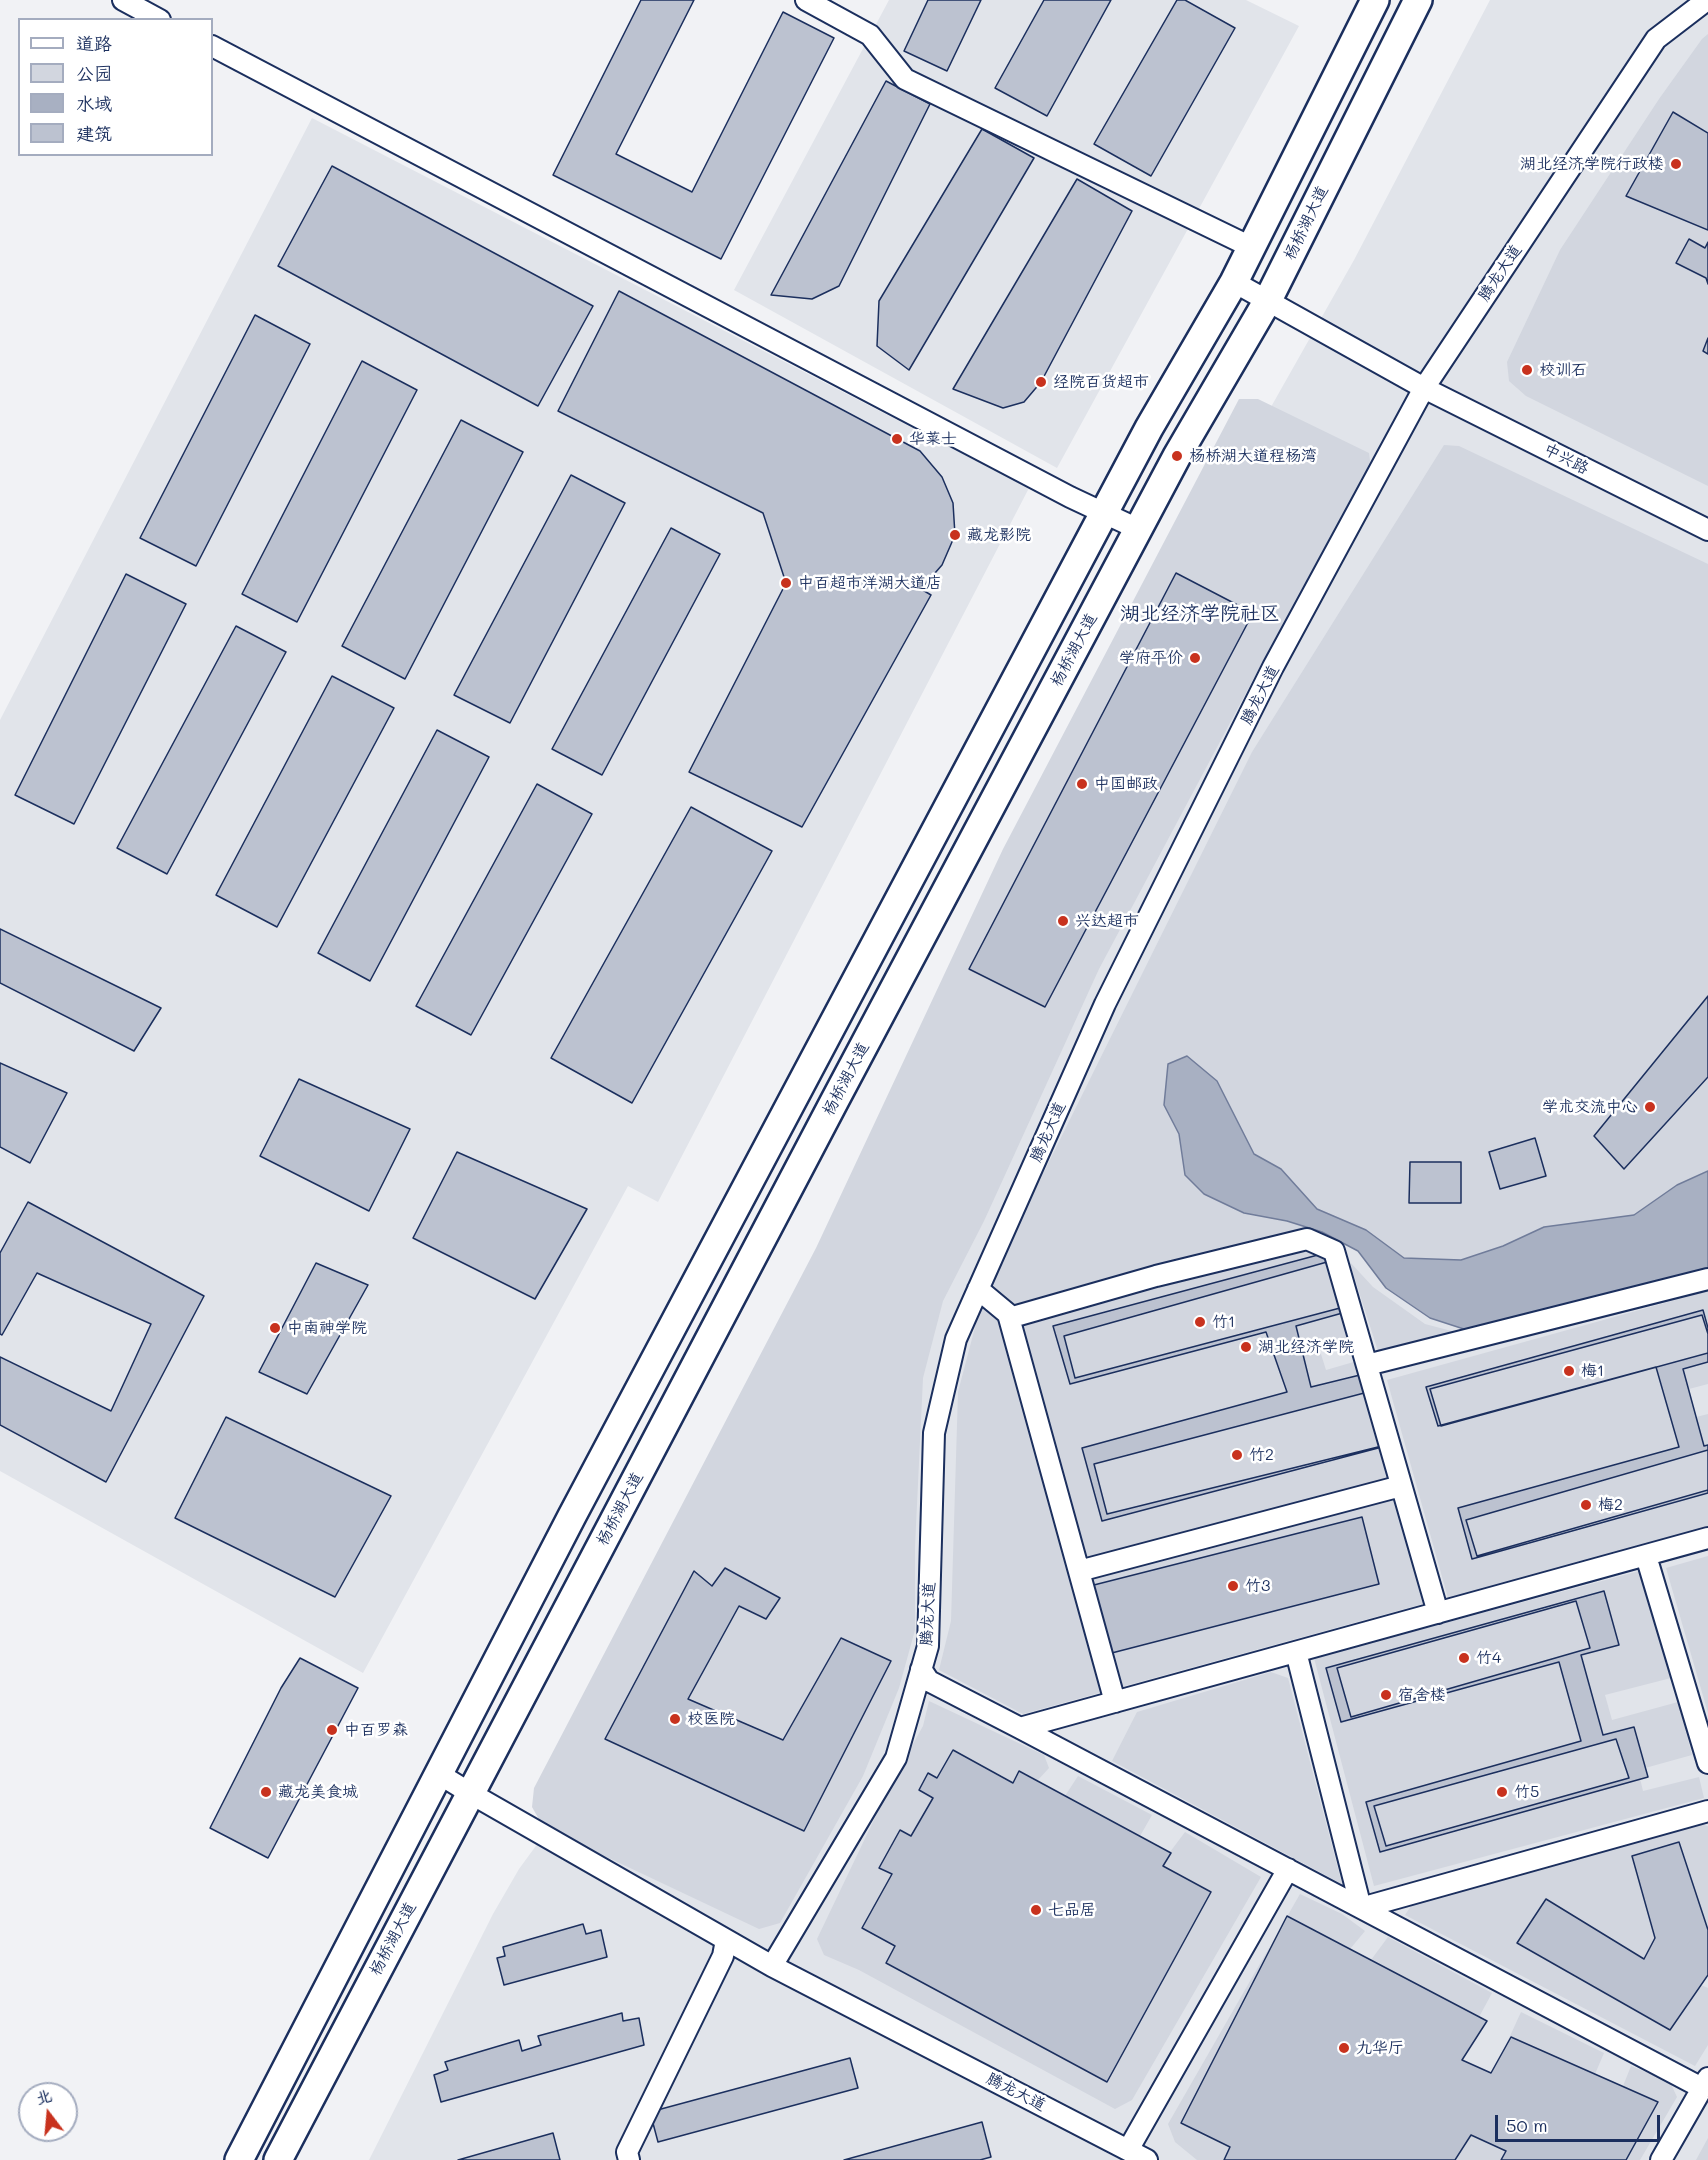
<!DOCTYPE html>
<meta charset="utf-8">
<style>
body{margin:0}
#map{position:relative;width:1708px;height:2160px;overflow:hidden;background:#f1f2f5;font-family:Mali,"LXGW WenKai TC",sans-serif}
canvas{display:block}
.legend{position:absolute;left:18px;top:18px;width:195px;height:138px;box-sizing:border-box;background:#fff;border:2px solid #a4acbf;margin:0;padding:8px 10px;list-style:none;font-size:18px;color:#1b2f5e}
.legend li{display:flex;align-items:center;gap:12px;height:30px}
.legend b{width:30px;border:2px solid #a4acbf}
.north{position:absolute;left:18px;top:2082px;width:60px;height:60px;box-sizing:border-box;background:#fff;border:2px solid #a4acbf;border-radius:50%;rotate:344deg;font-size:16px;font-weight:700;line-height:24px;text-align:center;color:#1b2f5e}
.north::after{content:'';display:block;margin:auto;width:21px;height:27px;background:#c8321e;clip-path:polygon(50% 0,100% 100%,50% 72%,0 100%)}
.scale{position:absolute;left:1495px;top:2115px;width:165px;height:27px;box-sizing:border-box;border:3px solid #1b2f5e;border-top:0;padding-left:8px;font-size:18px;line-height:21px;white-space:nowrap;color:#1b2f5e;-webkit-text-stroke:4px #fff;paint-order:stroke}
</style>
<div id="map">
<canvas width="1708" height="2160"></canvas>
<ul class="legend">
<li><b style="height:8px;background:#fff"></b>道路</li>
<li><b style="height:16px;background:#d2d6df"></b>公园</li>
<li><b style="height:16px;background:#a8b0c2"></b>水域</li>
<li><b style="height:16px;background:#bcc2d0"></b>建筑</li>
</ul>
<div class="north">北</div>
<div class="scale">50 m</div>
</div>
<script>
const context = document.querySelector('canvas').getContext('2d');
context.lineJoin = 'round';
function fill(path, color) {
  context.fillStyle = color;
  context.fill(path, 'evenodd');
}
function toPath(rows) {
  const path = new Path2D();
  for (const r of rows) {
    path.moveTo(r[0], r[1]);
    for (let i = 2; i < r.length; i += 2) path.lineTo(r[i], r[i + 1]);
  }
  return path;
}
function stroke(path, color, width, dash) {
  context.strokeStyle = color;
  context.lineWidth = width;
  context.lineCap = dash ? 'butt' : 'round';
  context.setLineDash(dash || []);
  context.stroke(path);
}
function drawText(font, color, halo, rows, align = 'center') {
  context.font = font + ' Mali,"LXGW WenKai TC",sans-serif';
  context.lineWidth = 5;
  context.setLineDash([]);
  context.textBaseline = 'middle';
  context.strokeStyle = halo;
  context.fillStyle = color;
  for (const [text, x, y, turn = 0] of rows) {
    context.save();
    context.translate(x, y);
    context.rotate((+turn || 0) * Math.PI / 180);
    context.textAlign = isNaN(turn) ? turn : align;
    if (halo) context.strokeText(text, 0, 0);
    context.fillText(text, 0, 0);
    context.restore();
  }
}
const built = toPath([
 [889,0,1246,0,1299,26,1057,468,734,290],
 [1490,0,1708,0,1708,2160,369,2160,493,1914,519,1869,568,1802,1267,414,1354,260],
 [312,118,1029,488,658,1202,628,1186,363,1673,0,1471,0,720]
]);
const green = toPath([
 [1708,34,1708,486,1526,396,1509,381,1507,362,1560,250,1659,99,1702,39],
 [1239,399,1258,399,1369,453,1371,468,1298,595,1099,969,984,1221,943,1301,923,1378,915,1547,915,1630,899,1688,863,1776,780,1923,759,1929,554,1832,540,1821,532,1807,534,1788,816,1248,1003,849],
 [1444,445,1459,446,1708,564,1708,1171,1677,1185,1634,1215,1544,1227,1503,1246,1461,1260,1404,1258,1366,1230,1317,1209,1281,1169,1254,1154,1217,1081,1164,1105,1179,1134,1185,1175,1204,1194,1244,1213,1287,1221,1308,1228,1307,1239,1009,1318,1080,1577,1396,1495,1426,1603,1023,1714,939,1670,951,1621,958,1392,984,1293,1252,752],
 [1334,1239,1360,1340,1320,1351,1326,1370,1364,1359,1395,1481,1083,1561,1019,1323],
 [1349,1261,1373,1287,1425,1324,1463,1334,1380,1357],
 [1708,1291,1708,1384,1689,1389,1696,1417,1708,1414,1708,1527,1448,1598,1387,1380],
 [1708,1556,1708,1713,1666,1568],
 [1643,1570,1671,1678,1605,1695,1612,1720,1678,1702,1692,1755,1638,1770,1643,1791,1699,1777,1704,1798,1374,1886,1314,1658],
 [1271,1672,1288,1678,1342,1884,1112,1761,1137,1712],
 [929,1701,1044,1755,1049,1768,1037,1781,1065,1796,1078,1776,1152,1815,1140,1836,1170,1852,1185,1832,1261,1877,1132,2100,1115,2109,859,1970,824,1955,817,1939,893,1780,923,1726],
 [1695,1823,1708,1826,1708,1975,1701,1985,1708,1988,1708,2045,1695,2066,1405,1915,1413,1903],
 [1300,1894,1342,1914,1365,1931,1350,1949,1371,1960,1388,1937,1492,1993,1446,2078,1484,2093,1521,2012,1604,2053,1595,2074,1623,2086,1631,2066,1670,2082,1677,2097,1640,2160,1197,2160,1175,2142,1168,2124],
 [1708,2138,1708,2160,1696,2160]
]);
const water = toPath([
 [1187,1056,1217,1081,1254,1154,1281,1169,1317,1209,1366,1230,1404,1258,1461,1260,1503,1246,1544,1227,1634,1215,1677,1185,1708,1171,1708,1269,1473,1332,1430,1318,1386,1288,1358,1251,1322,1232,1287,1221,1244,1213,1204,1194,1185,1175,1179,1134,1164,1105,1168,1064,1187,1056]
]);
const building = toPath([
 [641,0,694,0,616,154,692,192,783,12,834,38,721,259,553,175,641,0],
 [928,0,981,0,947,71,904,51,928,0],
 [1044,0,1111,0,1047,116,995,88,1044,0],
 [1177,0,1185,0,1235,28,1151,176,1094,144,1177,0],
 [886,81,930,104,839,286,812,299,771,295,886,81],
 [1673,112,1708,133,1708,230,1626,196,1673,112],
 [982,129,1034,158,909,370,877,346,879,301,982,129],
 [332,166,593,306,538,406,278,266,332,166],
 [1077,179,1132,211,1041,382,1024,402,1003,408,953,389,1077,179],
 [1689,239,1705,248,1708,242,1708,284,1706,278,1676,263,1689,239],
 [619,291,920,451,942,477,953,503,955,535,942,565,921,589,931,595,802,827,689,772,786,583,763,513,558,411,619,291],
 [255,315,310,344,196,566,140,538,255,315],
 [1708,338,1708,354,1703,351,1708,338],
 [362,361,417,390,297,622,242,594,362,361],
 [461,420,523,452,405,679,342,646,461,420],
 [571,475,625,503,510,723,454,695,571,475],
 [671,528,720,554,602,775,552,749,671,528],
 [1176,573,1253,613,1045,1007,969,969,1176,573],
 [126,574,186,604,74,824,15,795,126,574],
 [236,626,286,652,167,874,117,848,236,626],
 [332,676,394,708,277,927,216,895,332,676],
 [437,730,489,757,370,981,318,953,437,730],
 [537,784,592,814,471,1035,416,1006,537,784],
 [691,807,772,851,632,1103,551,1058,691,807],
 [0,929,161,1008,134,1051,0,983,0,929],
 [1708,996,1708,1077,1624,1169,1594,1136,1708,996],
 [0,1063,67,1093,30,1163,0,1147,0,1063],
 [299,1079,410,1129,369,1211,260,1156,299,1079],
 [1535,1138,1546,1176,1500,1189,1489,1152,1535,1138],
 [457,1152,587,1209,535,1299,413,1238,457,1152],
 [1410,1162,1461,1162,1461,1203,1409,1203,1410,1162],
 [28,1202,204,1296,106,1482,0,1425,0,1357,111,1411,151,1324,37,1273,2,1335,0,1334,0,1253,28,1202],
 [1329,1252,1346,1312,1296,1326,1311,1387,1364,1374,1382,1447,1102,1521,1082,1448,1287,1392,1266,1332,1070,1384,1053,1326,1329,1252],
 [1327,1262,1340,1308,1075,1378,1064,1336,1327,1262],
 [316,1263,368,1285,307,1394,259,1372,316,1263],
 [1703,1310,1708,1328,1708,1362,1683,1369,1704,1446,1708,1445,1708,1493,1472,1559,1458,1508,1679,1447,1656,1367,1438,1426,1426,1387,1703,1310],
 [1702,1315,1708,1334,1708,1353,1441,1426,1430,1389,1702,1315],
 [1368,1392,1382,1446,1107,1514,1094,1464,1368,1392],
 [226,1417,391,1496,335,1597,175,1518,226,1417],
 [1708,1450,1708,1490,1477,1556,1466,1520,1708,1450],
 [1362,1517,1379,1584,1104,1655,1086,1587,1362,1517],
 [725,1568,780,1598,766,1619,739,1606,688,1699,783,1740,841,1638,891,1661,804,1831,605,1739,694,1571,712,1586,725,1568],
 [1604,1591,1619,1645,1581,1655,1603,1735,1634,1727,1648,1777,1380,1852,1366,1802,1581,1741,1559,1662,1341,1722,1326,1668,1604,1591],
 [1576,1601,1590,1648,1351,1717,1337,1668,1576,1601],
 [300,1658,358,1688,268,1858,210,1828,281,1688,300,1658],
 [1616,1739,1629,1778,1386,1846,1374,1806,1616,1739],
 [953,1750,1013,1783,1019,1771,1171,1853,1163,1866,1211,1892,1107,2082,886,1963,895,1946,862,1928,892,1874,879,1868,900,1830,911,1836,933,1798,919,1790,928,1773,937,1778,953,1750],
 [1679,1842,1708,1930,1708,1975,1670,2030,1517,1943,1546,1899,1644,1959,1655,1938,1632,1856,1679,1842],
 [1287,1916,1487,2021,1462,2060,1491,2073,1511,2037,1658,2102,1626,2160,1501,2160,1506,2151,1471,2135,1455,2160,1224,2160,1230,2147,1181,2123,1287,1916],
 [583,1924,586,1934,601,1930,607,1957,504,1985,497,1958,505,1956,503,1947,583,1924],
 [622,2013,623,2021,639,2018,644,2045,441,2102,434,2075,448,2070,445,2062,519,2040,522,2051,541,2045,538,2036,622,2013],
 [850,2058,858,2088,658,2142,650,2112,850,2058],
 [982,2122,991,2157,980,2160,844,2160,982,2122],
 [553,2133,560,2160,458,2160,553,2133]
]);
const street = toPath([
 [123,0,160,20],
 [806,0,870,35,905,79,1251,247],
 [212,46,1070,497,1138,529],
 [1234,282,1424,388,1708,530],
 [978,1289,1008,1314,1115,1702],
 [1009,1318,1156,1276,1307,1239,1334,1251,1438,1613],
 [1367,1365,1708,1279],
 [1646,1556,1708,1763],
 [1079,1571,1401,1486],
 [1296,1652,1361,1908,1708,1811],
 [921,1669,929,1681,1020,1728,1702,2088],
 [1020,1728,1708,1538],
 [439,1774,470,1793,772,1966,1147,2160],
 [772,1966,896,1758,928,1646,934,1433,956,1339,1105,1004,1273,667,1424,388,1656,39,1707,0],
 [1128,2150,1288,1869],
 [629,2160,627,2152,723,1956,726,1940],
 [1661,2160,1708,2078]
]);
const secondary = toPath([
 [239,2160,572,1516,1149,428,1234,282,1375,0],
 [278,2160,835,1100,1177,456,1268,300,1418,0]
]);
const markers = [
 [1676,164,6,"#c8321e"],
 [1527,370,6,"#c8321e"],
 [1041,382,6,"#c8321e"],
 [897,439,6,"#c8321e"],
 [1177,456,6,"#c8321e"],
 [955,535,6,"#c8321e"],
 [786,583,6,"#c8321e"],
 [1195,658,6,"#c8321e"],
 [1082,784,6,"#c8321e"],
 [1063,921,6,"#c8321e"],
 [1650,1107,6,"#c8321e"],
 [1200,1322,6,"#c8321e"],
 [275,1328,6,"#c8321e"],
 [1246,1347,6,"#c8321e"],
 [1569,1371,6,"#c8321e"],
 [1237,1455,6,"#c8321e"],
 [1586,1505,6,"#c8321e"],
 [1233,1586,6,"#c8321e"],
 [1464,1658,6,"#c8321e"],
 [1386,1695,6,"#c8321e"],
 [675,1719,6,"#c8321e"],
 [332,1730,6,"#c8321e"],
 [266,1792,6,"#c8321e"],
 [1502,1792,6,"#c8321e"],
 [1036,1910,6,"#c8321e"],
 [1344,2048,6,"#c8321e"]
];
const poiNames = [
 ["湖北经济学院行政楼",1664,164,"right"],
 ["校训石",1539,370],
 ["经院百货超市",1053,382],
 ["华莱士",909,439],
 ["杨桥湖大道程杨湾",1189,456],
 ["藏龙影院",967,535],
 ["中百超市洋湖大道店",798,583],
 ["学府平价",1183,658,"right"],
 ["中国邮政",1094,784],
 ["兴达超市",1075,921],
 ["学术交流中心",1638,1107,"right"],
 ["竹1",1212,1322],
 ["中南神学院",287,1328],
 ["湖北经济学院",1258,1347],
 ["梅1",1581,1371],
 ["竹2",1249,1455],
 ["梅2",1598,1505],
 ["竹3",1245,1586],
 ["竹4",1476,1658],
 ["宿舍楼",1398,1695],
 ["校医院",687,1719],
 ["中百罗森",344,1730],
 ["藏龙美食城",278,1792],
 ["竹5",1514,1792],
 ["七品居",1048,1910],
 ["九华厅",1356,2048]
];
const streetNames = [
 ["杨桥湖大道",1306,223,-64],
 ["腾龙大道",1500,273,-56],
 ["中兴路",1566,459,27],
 ["杨桥湖大道",1074,650,-62],
 ["腾龙大道",1260,695,-63],
 ["杨桥湖大道",846,1079,-62],
 ["腾龙大道",1048,1132,-66],
 ["杨桥湖大道",620,1509,-62],
 ["腾龙大道",928,1614,-87],
 ["杨桥湖大道",393,1939,-62],
 ["腾龙大道",1016,2092,27]
];
const quarterNames = [
 ["湖北经济学院社区",1200,614]
];
fill(built, '#e1e4ea');
fill(green, '#d2d6df');
fill(water, '#a8b0c2');
stroke(water, '#707c9a', 1.5);
fill(building, '#bcc2d0');
stroke(building, '#1b2f5e', 1.5);
stroke(street, '#1b2f5e', 24);
stroke(secondary, '#1b2f5e', 32);
stroke(street, '#fff', 20);
stroke(secondary, '#fff', 27);
for (const [x, y, r, color] of markers) {
  const dot = new Path2D();
  dot.arc(x, y, r, 0, 2 * Math.PI);
  context.fillStyle = color;
  context.fill(dot);
  stroke(dot, '#fff', 2);
}
drawText('16px', '#1b2f5e', '#fff', poiNames, 'left');
drawText('16px', '#1b2f5e', '#fff', streetNames);
drawText('20px', '#1b2f5e', '#fff', quarterNames);
</script>
